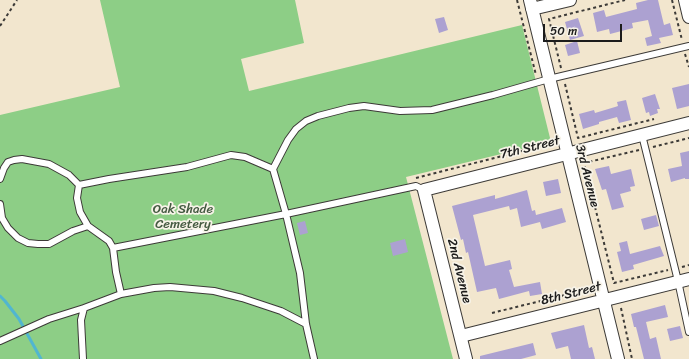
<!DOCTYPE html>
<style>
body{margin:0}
#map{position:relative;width:689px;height:359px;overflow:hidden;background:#f2e6ce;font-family:Sriracha,sans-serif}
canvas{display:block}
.scale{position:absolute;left:543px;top:24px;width:79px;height:18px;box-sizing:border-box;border:2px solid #1c1c1c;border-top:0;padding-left:5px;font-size:12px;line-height:14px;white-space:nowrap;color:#1c1c1c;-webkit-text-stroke:3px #f7f3e8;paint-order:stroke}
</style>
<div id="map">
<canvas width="689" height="359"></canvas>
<div class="scale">50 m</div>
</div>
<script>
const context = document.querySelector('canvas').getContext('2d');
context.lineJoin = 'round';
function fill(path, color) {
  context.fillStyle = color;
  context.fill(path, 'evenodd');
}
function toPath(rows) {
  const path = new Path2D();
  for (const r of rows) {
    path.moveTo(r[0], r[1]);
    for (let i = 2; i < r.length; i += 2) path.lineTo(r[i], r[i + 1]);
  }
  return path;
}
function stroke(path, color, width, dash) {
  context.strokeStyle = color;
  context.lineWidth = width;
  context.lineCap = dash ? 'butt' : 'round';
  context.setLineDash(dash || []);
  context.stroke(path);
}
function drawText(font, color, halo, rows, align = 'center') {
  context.font = font + ' Sriracha,sans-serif';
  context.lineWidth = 3.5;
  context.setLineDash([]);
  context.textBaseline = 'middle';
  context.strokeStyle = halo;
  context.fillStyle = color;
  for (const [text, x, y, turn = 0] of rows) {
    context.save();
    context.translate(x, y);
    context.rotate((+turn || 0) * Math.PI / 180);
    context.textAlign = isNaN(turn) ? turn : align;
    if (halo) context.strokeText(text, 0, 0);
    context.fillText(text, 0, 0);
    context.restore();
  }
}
const green = toPath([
 [100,0,295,0,304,43,241,59,249,91,522,25,551,142,406,177,453,359,0,359,0,115,120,87]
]);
const stream = toPath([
 [0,296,5,301,19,319,41,359]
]);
const building = toPath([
 [648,0,658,0,664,25,670,23,673,35,659,38,661,43,647,46,645,38,652,36,648,20,632,23,633,28,610,34,609,29,597,32,593,13,604,10,606,17,637,9,636,3],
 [444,17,448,30,439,33,435,19],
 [578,18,584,36,570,40,565,22],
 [577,41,580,53,568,56,565,45],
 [689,84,689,106,677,109,672,88],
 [655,94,660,109,657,109,658,113,650,116,649,112,646,113,642,98],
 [626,100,631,120,619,123,617,117,599,122,599,124,583,129,579,114,594,110,595,113,615,107,618,106,617,102],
 [689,151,689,179,685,179,685,178,671,182,668,169,682,166,680,153],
 [609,166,611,174,631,169,635,186,630,187,631,191,620,194,624,207,612,210,606,189,602,190,595,169],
 [558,179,561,193,546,196,543,182],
 [527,190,532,211,535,210,536,215,562,208,566,222,542,229,540,222,521,227,517,208,510,210,509,206,473,215,485,266,510,260,512,269,509,270,514,287,540,282,542,294,530,296,529,291,499,299,496,288,477,292,468,252,466,253,463,239,461,240,452,206,495,195,495,199],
 [656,215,659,226,644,230,641,219],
 [305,221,308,233,300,235,297,223],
 [405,239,408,252,393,256,390,243],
 [627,241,630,254,660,246,664,256,633,265,634,269,622,272,617,252,621,251,619,243],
 [665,305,668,317,646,322,650,339,656,337,661,359,644,359,636,327,634,327,631,314],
 [584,325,589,348,592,347,595,359,571,359,568,346,556,349,551,333],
 [680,326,683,338,670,341,667,329],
 [533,343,536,355,521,359,480,359,480,356]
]);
const path = toPath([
 [517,0,536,75],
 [672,0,682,40],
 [0,26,17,0],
 [685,54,689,67],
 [561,68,549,19,625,0],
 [565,84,578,138,654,119],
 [653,147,689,138],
 [639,150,584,163,614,283,668,270],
 [416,178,553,143],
 [682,267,689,265],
 [621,308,632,359],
 [492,313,589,289,589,288]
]);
const lane = toPath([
 [642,135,678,281,689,332],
 [0,179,4,168,8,162,14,160,22,159,49,164,69,175,79,185,109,179,187,167,231,155,245,157,273,169],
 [79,185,77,198,80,212,88,226,109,241,113,248,116,272,121,294,154,288,170,287,214,291,242,298,281,311,306,324],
 [0,204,2,218,8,228,18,238,28,243,38,244,49,244,73,231,88,226],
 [113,248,286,214,416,186,424,190],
 [84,308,121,294],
 [0,341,49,319,84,308,81,320,83,359],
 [314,359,306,324,300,273,286,214,273,169,288,140,296,129,306,121,318,116,349,108,364,106,400,111,432,110,493,95,549,79,689,46]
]);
const street = toPath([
 [530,0,618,359],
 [685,0,689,17],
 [532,9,570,0],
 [461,336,689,279],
 [466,359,424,190,689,123]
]);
const streetNames = [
 ["7th Street",530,148,-14],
 ["3rd Avenue",587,176,76],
 ["2nd Avenue",459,271,76],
 ["8th Street",571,294,-14]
];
const parkNames = [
 ["Oak Shade",183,210],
 ["Cemetery",183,225]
];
fill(green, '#8dce86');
stroke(stream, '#51b6d0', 3);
fill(building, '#aca1d1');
stroke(lane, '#3c3a37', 8);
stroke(street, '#3c3a37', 14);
stroke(path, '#3c3a37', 2, [3, 3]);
stroke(lane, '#fff', 6);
stroke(street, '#fff', 12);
drawText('13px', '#1c1c1c', '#f7f3e8', streetNames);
drawText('13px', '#445a41', '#f7f3e8', parkNames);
</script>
